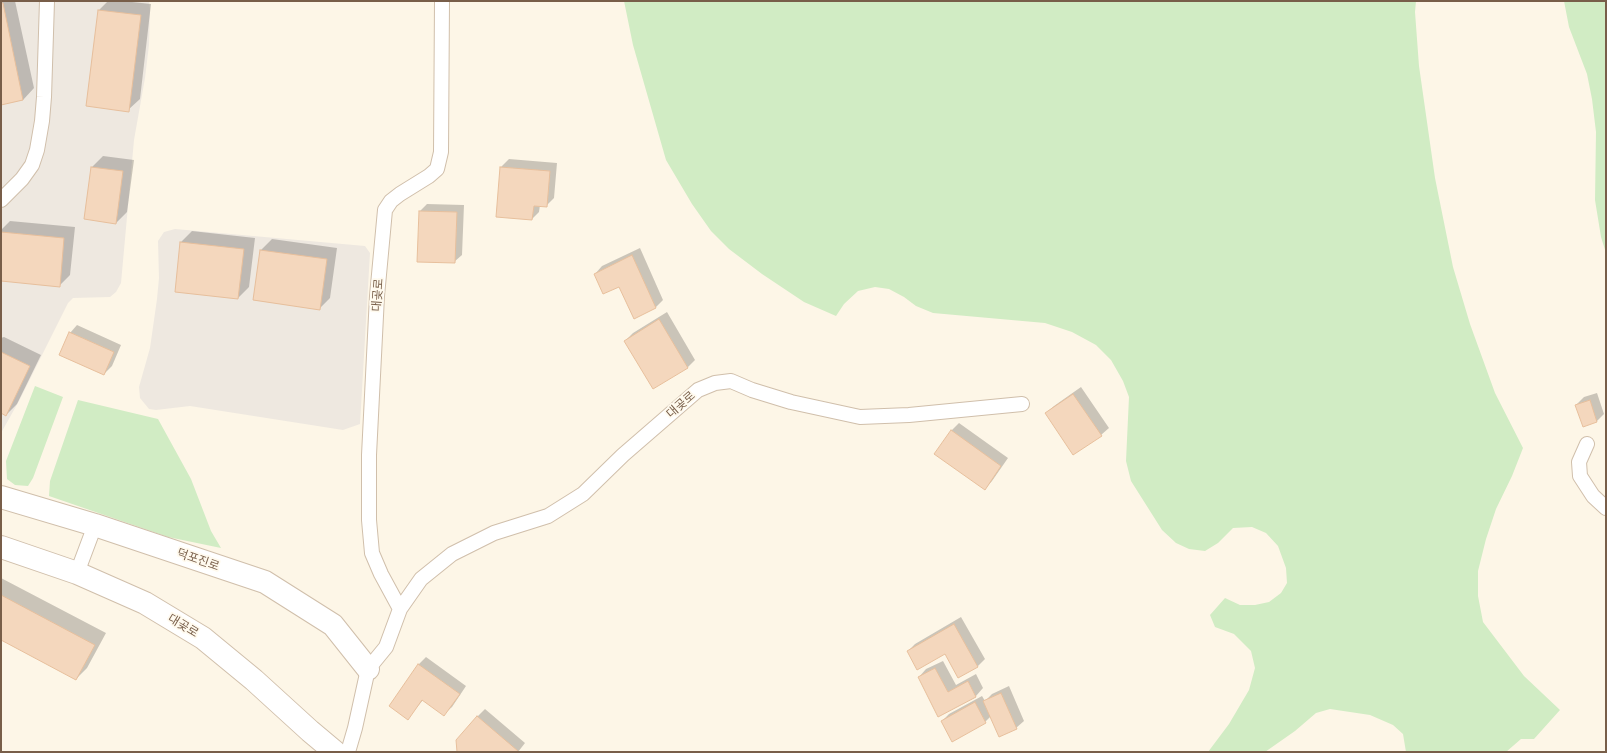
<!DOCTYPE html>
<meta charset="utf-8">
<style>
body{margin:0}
#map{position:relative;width:1607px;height:753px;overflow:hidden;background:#fdf6e7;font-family:Montserrat,sans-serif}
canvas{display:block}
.frame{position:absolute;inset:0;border:2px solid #785e49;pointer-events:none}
</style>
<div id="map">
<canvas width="1607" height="753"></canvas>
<div class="frame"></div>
</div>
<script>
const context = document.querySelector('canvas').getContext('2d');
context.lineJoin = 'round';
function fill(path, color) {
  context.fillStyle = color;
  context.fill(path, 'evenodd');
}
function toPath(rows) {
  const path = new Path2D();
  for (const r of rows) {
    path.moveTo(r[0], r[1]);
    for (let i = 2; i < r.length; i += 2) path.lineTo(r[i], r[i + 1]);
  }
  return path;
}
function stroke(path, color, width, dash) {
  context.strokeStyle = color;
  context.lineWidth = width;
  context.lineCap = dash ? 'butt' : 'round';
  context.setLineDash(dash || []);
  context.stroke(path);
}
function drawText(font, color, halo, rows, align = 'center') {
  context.font = font + ' Montserrat,"Noto Sans KR",sans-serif';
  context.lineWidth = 3.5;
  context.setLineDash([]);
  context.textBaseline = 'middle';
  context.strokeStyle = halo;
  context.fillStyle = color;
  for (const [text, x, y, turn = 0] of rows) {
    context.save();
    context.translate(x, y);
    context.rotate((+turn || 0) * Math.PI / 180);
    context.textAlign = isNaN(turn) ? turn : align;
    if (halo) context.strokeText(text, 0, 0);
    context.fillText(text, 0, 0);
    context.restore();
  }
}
const industrial = toPath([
 [1,1,149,1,150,9,149,45,145,78,134,140,121,283,116,292,110,297,73,298,68,303,19,401,1,433],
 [175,229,365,246,370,253,360,424,343,430,190,406,156,410,149,409,140,398,139,387,150,348,157,299,159,278,158,241,164,232]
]);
const green = toPath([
 [624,1,1416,1,1415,12,1419,66,1435,178,1453,267,1470,324,1495,393,1523,448,1512,476,1496,509,1486,539,1478,571,1478,596,1483,622,1524,676,1560,710,1534,739,1521,739,1506,752,1406,752,1403,734,1393,725,1370,715,1330,709,1316,713,1295,731,1265,752,1208,752,1229,724,1249,690,1255,668,1251,651,1234,634,1215,627,1210,615,1225,598,1240,605,1255,605,1269,602,1281,593,1287,583,1286,568,1278,546,1266,533,1252,527,1233,528,1218,543,1205,551,1189,549,1176,543,1162,530,1131,481,1126,461,1129,397,1123,381,1111,360,1096,345,1072,332,1045,323,933,313,916,306,904,297,889,289,875,287,858,291,844,304,836,316,804,302,762,274,729,249,711,231,692,204,666,160,633,45],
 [1564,1,1606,1,1606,253,1601,237,1595,200,1596,132,1592,99,1587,74,1569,27],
 [35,386,63,397,33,478,28,486,15,485,7,479,6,461],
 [78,400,158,419,191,479,211,531,221,548,168,537,49,496,50,481]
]);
const shadow = toPath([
 [1,1,15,1,34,88,23,100,1,104],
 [108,1,123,1,151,4,140,99,128,110,99,10],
 [103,156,134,160,127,212,116,223,85,218,92,167],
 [509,159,557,163,554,198,546,206,540,205,539,212,532,219,497,216,501,167],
 [427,204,464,205,462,255,454,262,420,211],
 [10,221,75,227,70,275,59,286,1,280,1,230],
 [192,231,255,238,249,287,238,298,176,291,181,242],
 [272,239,337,248,330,298,319,309,254,300,261,250],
 [640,248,663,300,656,307,634,317,620,285,595,274,602,266],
 [667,312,695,360,687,368,625,341,633,333],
 [77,325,121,345,112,366,104,374,70,333],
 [4,337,41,355,17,404,6,415,1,412,1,338],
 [1081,387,1109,428,1101,435,1074,454,1046,413,1054,406],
 [1597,393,1604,414,1596,422,1576,405,1584,397],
 [959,423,1008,458,992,481,985,489,951,431],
 [1,578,106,633,87,668,76,679,1,639],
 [961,617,985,659,977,667,946,653,908,651,915,644],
 [426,657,466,686,452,707,444,714,423,700,408,718,390,705,419,664],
 [943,661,956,685,976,674,983,688,976,696,938,715,919,677,926,669],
 [1009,686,1024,721,1016,728,991,716,985,722,942,721,949,714,982,696,985,701,992,694],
 [485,709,525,743,518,752,458,752,477,717]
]);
const building = toPath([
 [1,3,3,3,23,100,1,105,1,3],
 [98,10,141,15,129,112,86,106,98,10],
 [91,167,123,171,116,224,84,219,91,167],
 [500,167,550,171,547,207,534,206,532,220,496,217,500,167],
 [419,211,457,212,455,263,417,262,419,211],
 [1,232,64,238,60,287,1,281,1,232],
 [180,242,244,249,238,299,175,292,180,242],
 [260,250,327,259,320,310,253,300,260,250],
 [632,255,656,308,634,319,619,287,603,294,594,274,632,255],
 [659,319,688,368,653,389,624,341,659,319],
 [69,332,114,352,104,375,59,355,69,332],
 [1,352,30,366,6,416,1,413,1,352],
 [1073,394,1102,436,1073,455,1045,413,1073,394],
 [1590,400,1597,422,1583,427,1575,405,1590,400],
 [951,430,1001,466,985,490,934,454,951,430],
 [1,595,95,645,76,680,1,640,1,595],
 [954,624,978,667,958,678,945,654,917,670,907,651,954,624],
 [418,664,460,694,444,716,422,700,408,720,389,706,418,664],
 [935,668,948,692,968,681,976,697,938,717,918,677,935,668],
 [1001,693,1017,729,999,737,983,701,1001,693],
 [975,702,986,723,952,742,941,721,975,702],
 [477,716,518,751,518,752,457,752,456,740,477,716]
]);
const service = toPath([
 [1,200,22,179,32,165,37,150,42,121,44,97,47,1],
 [1587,444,1579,462,1580,476,1593,496,1606,508],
 [77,573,95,525],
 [400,609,381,574,372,553,369,520,369,455,377,296,385,210,391,201,400,194,429,176,437,169,441,152,442,1],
 [348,752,355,728,368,669,386,647,400,609,421,579,452,554,494,533,548,516,583,494,623,455,698,390,715,383,731,381,752,390,791,402,860,417,909,415,1022,404]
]);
const minor = toPath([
 [1,497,95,525,265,582,333,625,368,669]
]);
const tertiary = toPath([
 [1,547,77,573,145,603,203,638,254,680,310,731,335,752]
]);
const streetNames = [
 ["대곶로",378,295,-86],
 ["대곶로",681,405,-41],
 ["덕포진로",198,560,19],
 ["대곶로",183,626,31]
];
fill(industrial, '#eee8e0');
fill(green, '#d1ecc4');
fill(shadow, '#0003');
fill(building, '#f4d7bd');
stroke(building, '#e7bf9c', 1);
stroke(service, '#d0bfab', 16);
stroke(minor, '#d0bfab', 24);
stroke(tertiary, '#d0bfab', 24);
stroke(service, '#fff', 14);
stroke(minor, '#fff', 22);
stroke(tertiary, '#fff', 22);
drawText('12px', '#785e49', '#fffaee', streetNames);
</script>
